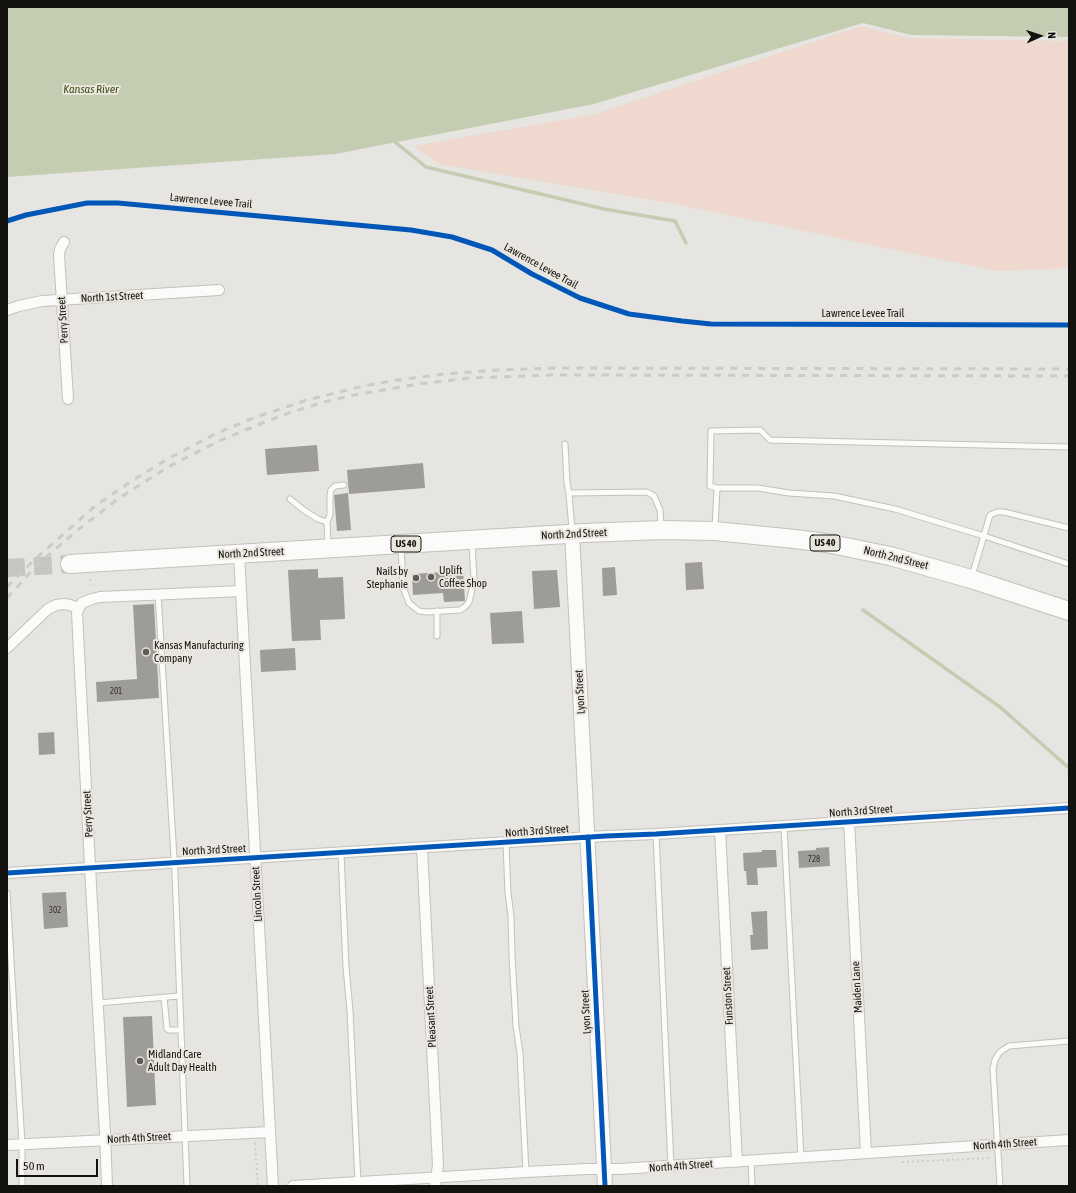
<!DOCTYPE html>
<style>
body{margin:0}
#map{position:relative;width:1076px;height:1193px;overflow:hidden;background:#e7e5e1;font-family:"Asap Condensed",sans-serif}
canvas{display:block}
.frame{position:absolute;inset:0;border:8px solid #13120f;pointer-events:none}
.north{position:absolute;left:1020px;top:16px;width:40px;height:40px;-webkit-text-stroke:3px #eae6de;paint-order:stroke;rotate:87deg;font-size:11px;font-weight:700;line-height:16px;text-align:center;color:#13120f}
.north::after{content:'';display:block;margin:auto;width:14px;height:18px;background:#13120f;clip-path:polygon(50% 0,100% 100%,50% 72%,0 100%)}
.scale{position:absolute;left:16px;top:1159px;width:82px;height:18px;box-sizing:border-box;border:2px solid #13120f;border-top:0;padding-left:5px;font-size:12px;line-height:14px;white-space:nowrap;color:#13120f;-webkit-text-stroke:3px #eae6de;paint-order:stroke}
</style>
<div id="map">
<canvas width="1076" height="1193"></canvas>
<div class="frame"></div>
<div class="north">N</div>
<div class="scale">50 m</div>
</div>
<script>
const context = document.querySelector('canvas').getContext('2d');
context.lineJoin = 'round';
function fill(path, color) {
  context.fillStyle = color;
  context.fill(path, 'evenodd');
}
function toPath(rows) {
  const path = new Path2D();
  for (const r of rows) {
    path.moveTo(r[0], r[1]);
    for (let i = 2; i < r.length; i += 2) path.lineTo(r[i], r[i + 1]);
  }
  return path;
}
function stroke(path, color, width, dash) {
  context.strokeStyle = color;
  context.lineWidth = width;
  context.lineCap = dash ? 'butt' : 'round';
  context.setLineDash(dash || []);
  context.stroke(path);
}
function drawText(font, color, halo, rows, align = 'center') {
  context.font = font + ' "Asap Condensed",sans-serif';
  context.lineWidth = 4;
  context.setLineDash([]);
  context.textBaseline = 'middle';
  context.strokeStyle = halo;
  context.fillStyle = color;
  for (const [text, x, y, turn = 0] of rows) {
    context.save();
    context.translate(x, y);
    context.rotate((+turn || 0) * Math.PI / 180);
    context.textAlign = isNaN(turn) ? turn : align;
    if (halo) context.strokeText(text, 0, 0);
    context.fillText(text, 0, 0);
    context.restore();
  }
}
const green = toPath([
 [861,26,907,38,1069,41,1069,268,996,271,675,204,439,164,414,146,595,114]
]);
const water = toPath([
 [7,7,1069,7,1069,37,911,35,863,23,594,104,335,154,7,177]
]);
const stream = toPath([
 [393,139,395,142,426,167,604,209,675,221,686,243],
 [863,610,1000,707,1069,768]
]);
const building = toPath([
 [317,445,319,471,267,475,265,449],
 [423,463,425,488,349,494,347,470],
 [348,493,351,530,337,531,334,495],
 [702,562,704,589,686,590,685,563],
 [615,567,617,595,603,596,602,568],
 [318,569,318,578,343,577,345,619,320,620,321,640,292,641,288,570],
 [557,570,560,607,534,609,532,571],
 [463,571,465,601,444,602,443,593,413,595,412,574],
 [154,604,159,698,97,702,96,682,137,679,133,605],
 [522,611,524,643,492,644,490,613],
 [295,648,296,670,261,672,260,650],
 [54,732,55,754,39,755,38,733],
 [829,847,830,866,799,868,798,851,816,850,816,848],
 [762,850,776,850,777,867,757,868,758,885,747,885,746,871,744,871,743,853,762,852],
 [66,892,68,927,44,929,42,893],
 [767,911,768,949,751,950,750,935,753,935,751,912],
 [152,1016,156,1105,127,1107,123,1017]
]);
const highwayTunnel = toPath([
 [7,568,70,564]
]);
const path = toPath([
 [90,579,91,585],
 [255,1143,258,1186],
 [902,1162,991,1158]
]);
const lane = toPath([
 [565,444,567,483,569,493,572,530],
 [717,488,758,488,789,493,834,496,895,509,984,536,1069,564],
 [569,493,647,492,654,496,660,510,661,526],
 [290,499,305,511,318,519,327,522],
 [715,529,717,488,710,486,711,431,760,430,770,440,1069,447],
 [328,545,327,522,330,515,330,495,331,490,335,486,344,485],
 [401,547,403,587,409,603,419,611,426,612,460,610,465,607,469,602,471,594,474,579,472,543],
 [972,576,990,515,997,512,1004,512,1069,528],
 [158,594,175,874,187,1186],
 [437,611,437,636],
 [784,827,801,1158],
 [656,834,671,1166],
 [506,843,508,893,511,916,512,956,516,1026,520,1053,526,1172],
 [341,853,346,967,350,1011,358,1183],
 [7,893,22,1144,22,1186],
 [164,997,167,1029,169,1030,180,1030],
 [98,1003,179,996],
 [751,1161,752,1186],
 [1000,1186,993,1068,995,1060,999,1053,1003,1050,1009,1046,1069,1041]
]);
const street = toPath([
 [64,242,60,249,59,255,68,399],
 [7,310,19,306,42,301,219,290],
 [239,554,273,1186],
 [7,648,48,609,56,605,64,604,70,605,79,608],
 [849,821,866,1153],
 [720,830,737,1162],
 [422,848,438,1165,435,1186],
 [7,873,606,836,656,834,1069,808],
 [7,1145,270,1132],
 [107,1186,105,1133,91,885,77,613,79,608,82,603,92,599,100,597,241,591],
 [293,1186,526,1172,586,1169,620,1169,1069,1140]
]);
const secondary = toPath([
 [572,533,605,1186]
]);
const highway = toPath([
 [70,564,584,533,661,530,715,531,795,539,826,543,890,556,971,579,1069,611]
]);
const rail = toPath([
 [7,587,32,562,95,506,132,481,164,461,215,434,256,417,307,400,363,386,390,381,444,374,498,370,553,368,1069,369],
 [7,598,37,565,79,529,118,499,168,467,219,441,260,424,283,415,324,402,354,395,419,384,469,378,554,375,1069,376]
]);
const cycleway = toPath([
 [7,221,26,215,87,203,118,203,411,230,452,237,492,250,532,274,580,298,629,314,682,321,711,324,1069,325],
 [588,837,605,1186],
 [7,873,606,836,656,834,1069,808]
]);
const markers = [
 [431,577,4,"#5d5c58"],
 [416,578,4,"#5d5c58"],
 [146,652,4,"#5d5c58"],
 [140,1061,4,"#5d5c58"]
];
const numberNames = [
 ["201",116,691],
 ["728",814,859],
 ["302",55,910]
];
const shields = [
 [825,543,30],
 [406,544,30]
];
const shieldNames = [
 ["US 40",825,543],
 ["US 40",406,544]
];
const streetNames = [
 ["Lawrence Levee Trail",211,201,5],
 ["Lawrence Levee Trail",541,266,29],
 ["North 1st Street",112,297,-3],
 ["Lawrence Levee Trail",863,314],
 ["Perry Street",63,320,-94],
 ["North 2nd Street",574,534,-3],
 ["North 2nd Street",251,553,-3],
 ["North 2nd Street",896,558,14],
 ["Lyon Street",580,692,-93],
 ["North 3rd Street",861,811,-4],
 ["Perry Street",88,814,-93],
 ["North 3rd Street",537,831,-4],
 ["North 3rd Street",214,850,-3],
 ["Lincoln Street",257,894,-93],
 ["Maiden Lane",857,987,-93],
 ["Funston Street",728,996,-93],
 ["Lyon Street",586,1012,-93],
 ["Pleasant Street",431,1017,-93],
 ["North 4th Street",139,1138,-3],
 ["North 4th Street",1005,1144,-4],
 ["North 4th Street",681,1166,-4]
];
const poiNames = [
 ["Uplift",439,571],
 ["Coffee Shop",439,584],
 ["Nails by",408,572,"right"],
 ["Stephanie",408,585,"right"],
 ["Kansas Manufacturing",154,646],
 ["Company",154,659],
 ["Midland Care",148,1055],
 ["Adult Day Health",148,1068]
];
const waterNames = [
 ["Kansas River",91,89]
];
fill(green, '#efd8ce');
fill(water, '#c4ccb1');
stroke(stream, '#c4ccb1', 3.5);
fill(building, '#9e9c99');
stroke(highwayTunnel, '#c7c5c2', 18, [18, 9]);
stroke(lane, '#c2c1bd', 7);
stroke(street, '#c2c1bd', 12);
stroke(secondary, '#c2c1bd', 16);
stroke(highway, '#c2c1bd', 20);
stroke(path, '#cecdcc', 2, [2, 3]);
stroke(lane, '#fbfbfa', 5);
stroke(street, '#fbfbfa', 10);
stroke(secondary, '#fbfbfa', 14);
stroke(highway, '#fbfbfa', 18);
stroke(rail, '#cbcbc9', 3, [7, 7]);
stroke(cycleway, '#0057b8', 5);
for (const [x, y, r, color] of markers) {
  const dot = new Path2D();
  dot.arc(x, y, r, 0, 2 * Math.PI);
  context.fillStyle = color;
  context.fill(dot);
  stroke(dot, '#eae6de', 1.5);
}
drawText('9px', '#363432', null, numberNames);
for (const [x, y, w] of shields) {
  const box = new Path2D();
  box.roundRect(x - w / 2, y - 8, w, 16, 3);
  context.fillStyle = '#eae6de';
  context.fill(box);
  stroke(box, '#13120f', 1);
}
drawText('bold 10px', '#13120f', null, shieldNames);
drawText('11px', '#13120f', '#eae6de', streetNames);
drawText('11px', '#13120f', '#eae6de', poiNames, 'left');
drawText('italic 12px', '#435218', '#eae6de', waterNames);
</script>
